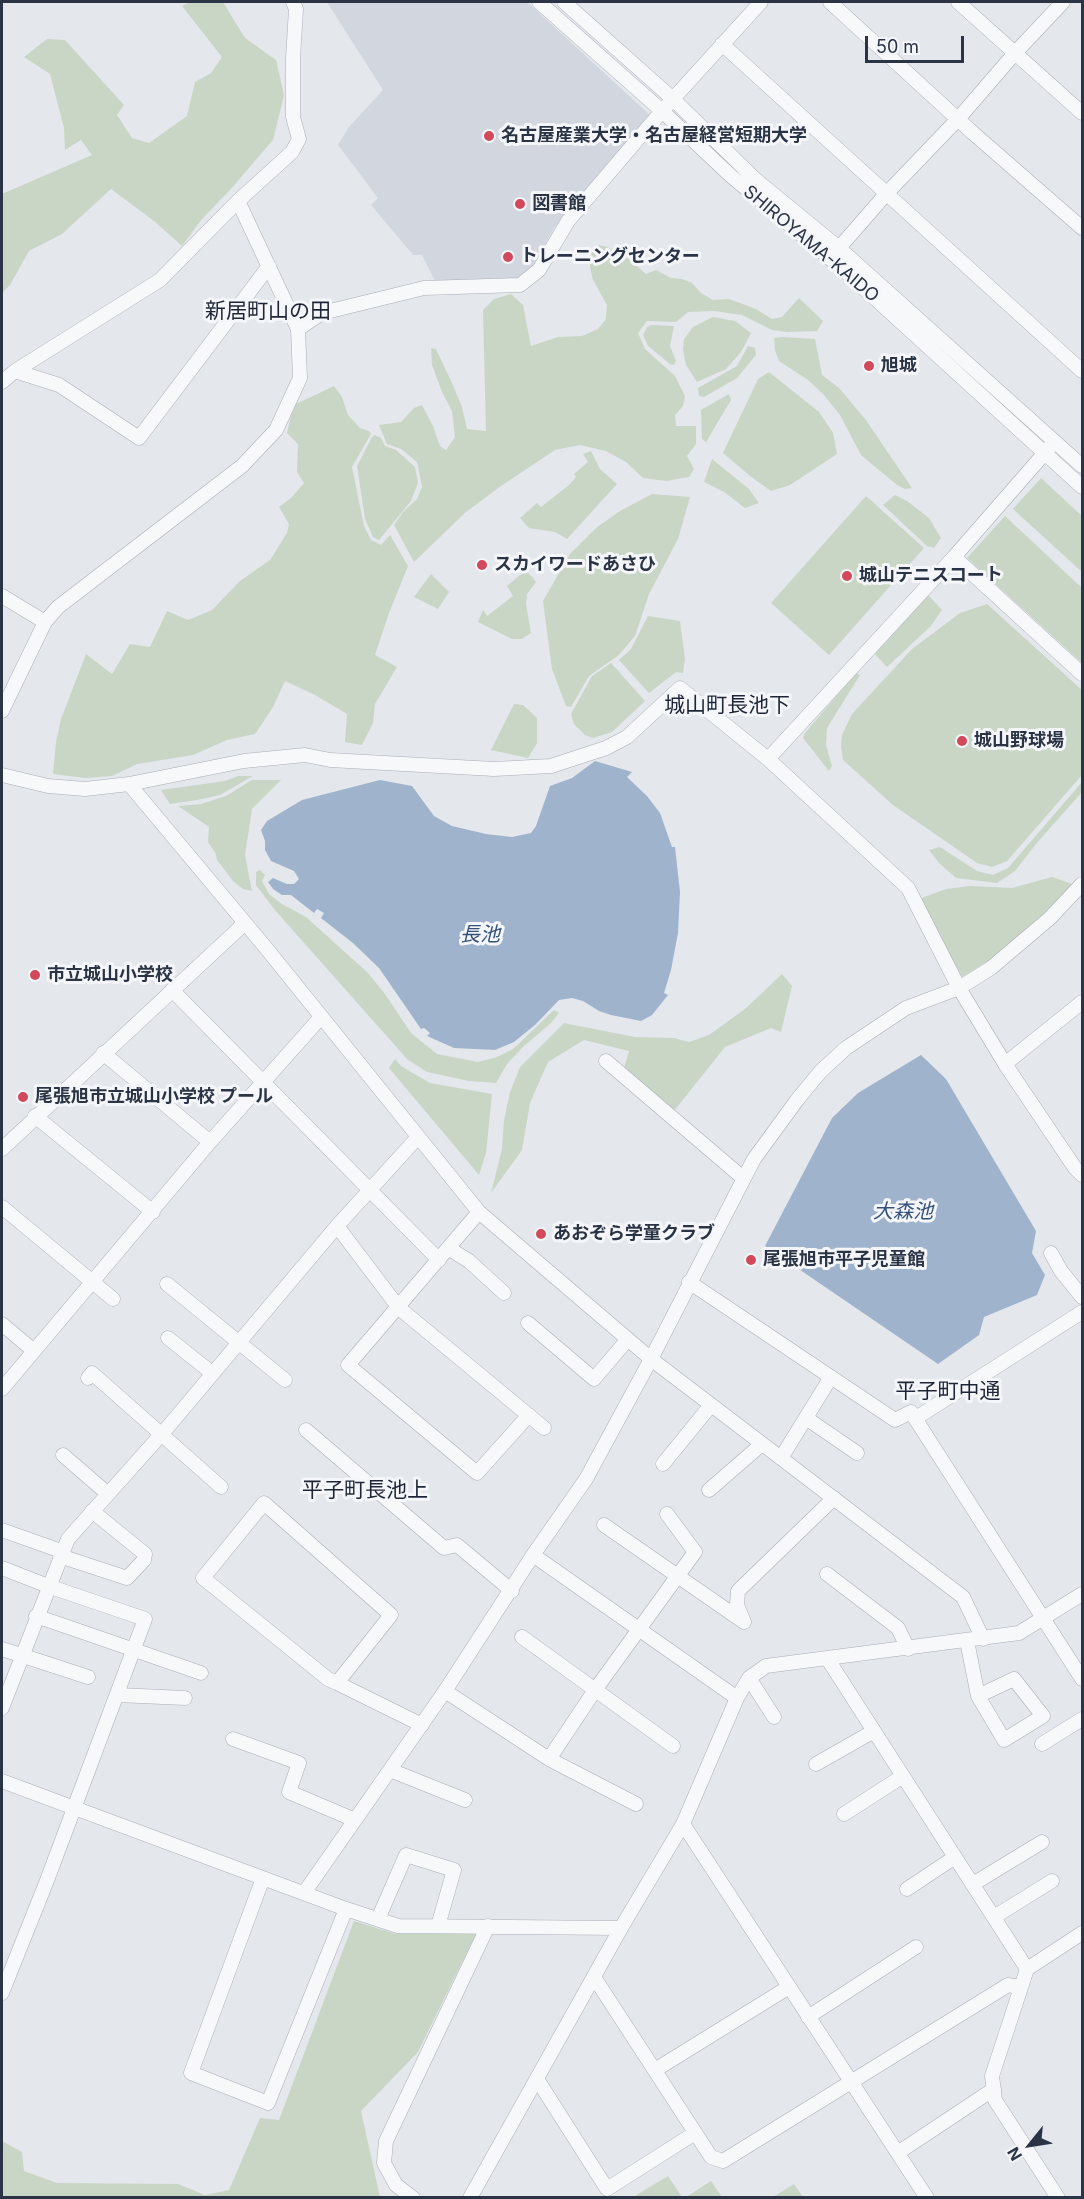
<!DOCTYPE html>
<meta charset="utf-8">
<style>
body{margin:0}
#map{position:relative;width:1084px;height:2199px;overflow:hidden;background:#e4e7ec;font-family:Inter,sans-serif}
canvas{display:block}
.frame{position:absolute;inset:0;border:3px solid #2b3445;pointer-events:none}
.north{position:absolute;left:1000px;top:2115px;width:60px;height:60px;-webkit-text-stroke:4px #f4f6f9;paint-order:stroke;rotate:240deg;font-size:16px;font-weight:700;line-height:24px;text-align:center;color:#2b3445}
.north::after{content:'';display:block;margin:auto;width:21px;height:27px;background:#2b3445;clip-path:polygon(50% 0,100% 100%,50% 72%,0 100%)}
.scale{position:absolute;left:865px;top:36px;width:99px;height:27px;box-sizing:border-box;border:3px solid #2b3445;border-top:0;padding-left:8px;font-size:18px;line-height:21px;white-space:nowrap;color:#2b3445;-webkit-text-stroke:4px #f4f6f9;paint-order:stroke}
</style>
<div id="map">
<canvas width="1084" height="2199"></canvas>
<div class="frame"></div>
<div class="north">N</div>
<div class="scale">50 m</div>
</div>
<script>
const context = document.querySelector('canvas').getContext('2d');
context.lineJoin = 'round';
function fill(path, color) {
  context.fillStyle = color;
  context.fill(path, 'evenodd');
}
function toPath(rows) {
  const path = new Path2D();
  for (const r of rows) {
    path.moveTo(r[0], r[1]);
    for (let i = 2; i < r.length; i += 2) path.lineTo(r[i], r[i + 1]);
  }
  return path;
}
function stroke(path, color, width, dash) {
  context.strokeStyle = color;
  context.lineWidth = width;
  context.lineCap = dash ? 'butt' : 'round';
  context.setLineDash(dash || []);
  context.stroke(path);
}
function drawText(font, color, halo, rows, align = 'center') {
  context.font = font + ' Inter,"Noto Sans JP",sans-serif';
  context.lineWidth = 6;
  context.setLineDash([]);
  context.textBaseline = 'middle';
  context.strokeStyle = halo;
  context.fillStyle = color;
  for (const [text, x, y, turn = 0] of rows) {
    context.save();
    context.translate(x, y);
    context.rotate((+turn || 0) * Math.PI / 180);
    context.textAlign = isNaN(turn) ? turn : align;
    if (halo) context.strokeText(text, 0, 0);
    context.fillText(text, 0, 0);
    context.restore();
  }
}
const built = toPath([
 [327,2,527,2,651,116,554,228,542,250,534,271,522,278,435,281,422,255,413,255,371,205,378,198,338,145,349,127,383,90]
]);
const green = toPath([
 [190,2,223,2,245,38,276,60,284,95,273,140,230,190,201,220,182,246,154,221,111,189,62,234,29,251,10,285,2,293,2,194,92,155,81,140,65,150,64,128,50,74,24,57,47,39,65,40,124,105,117,115,132,138,149,143,187,116,195,82,211,73,222,57,182,6],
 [599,245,607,247,625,256,646,274,656,270,671,278,682,279,692,283,701,293,713,300,729,299,756,309,772,319,782,317,799,298,823,321,817,331,787,332,772,330,742,315,714,311,688,312,676,322,647,321,638,333,645,349,675,376,685,396,683,406,675,415,676,426,696,426,696,444,687,456,694,469,689,477,666,481,643,478,626,462,606,451,580,445,555,450,501,486,466,512,414,562,394,525,403,512,417,499,422,487,417,462,401,449,387,444,379,425,401,422,414,408,422,405,433,426,440,446,446,450,455,437,452,411,442,392,432,365,431,348,436,349,452,383,462,407,467,429,486,431,483,310,494,299,511,294,523,305,531,346,558,337,582,336,598,329,606,319,607,305,593,280,590,267,590,252],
 [713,317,735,321,751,333,741,352,726,369,697,382,686,365,683,350,684,339,693,327],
 [651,325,674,326,670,346,676,361,674,365,670,364,648,346,643,335,647,327],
 [782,337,815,339,822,375,839,388,866,420,912,488,905,489,897,485,861,455,840,415,823,394,808,380,779,361,775,350,774,338],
 [748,346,755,348,756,355,737,378,704,397,699,396,698,388,737,366],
 [769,372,819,412,833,433,837,454,790,485,771,491,750,476,723,453,758,379],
 [334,386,342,397,348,415,360,428,369,431,371,434,352,467,364,526,371,540,381,545,390,535,408,566,389,613,375,655,397,667,375,704,373,723,362,745,345,742,347,714,315,695,285,681,273,707,255,734,227,740,193,755,137,764,112,776,85,778,53,774,56,742,61,719,86,654,112,674,130,644,150,647,167,611,188,620,212,610,240,581,270,560,287,533,289,524,279,507,291,498,304,483,297,472,298,444,287,433,291,416,296,404],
 [729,394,731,400,706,442,702,439,701,410],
 [375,435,381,438,385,446,396,450,415,467,418,483,411,501,379,540,373,537,365,519,357,466,372,437],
 [591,451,600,469,617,484,567,539,555,532,529,528,520,518,537,503,541,507,569,485,576,477,574,474,588,462,583,454],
 [712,459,749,489,759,503,745,508,724,492,704,482],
 [1041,478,1082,516,1082,572,1013,509],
 [652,494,690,497,678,539,649,594,635,636,619,655,589,676,571,707,566,706,552,669,543,601,570,554,596,528,620,511],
 [895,495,907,501,929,518,941,538,934,548,927,546,883,505],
 [866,496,924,548,829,655,771,603],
 [1005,516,1082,588,1082,663,967,558],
 [526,570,536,582,527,594,526,604,531,633,522,639,512,639,478,622,483,610,487,616,513,596,507,586],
 [431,574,449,592,438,609,414,597],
 [928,595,942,610,931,626,887,667,875,654],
 [987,604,1082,690,1082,775,1007,861,992,867,977,863,893,805,843,760,841,747,842,735,852,714,912,649,960,613],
 [648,616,680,621,685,659,683,673,676,672,649,693,619,660,631,649],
 [611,663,645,701,612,732,593,738,585,735,574,724,571,714,592,676],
 [856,673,860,675,827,728,826,745,832,766,829,771,803,738,805,733],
 [514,704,523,705,537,718,537,743,528,758,491,750],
 [238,776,253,776,220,795,197,800,170,804,161,790,225,781],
 [252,780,281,780,252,809,245,855,252,891,243,889,233,881,217,860,216,854,208,842,209,827,178,806,201,804,226,796],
 [1082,782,1082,792,1036,844,1015,871,997,883,956,878,939,863,929,850,940,847,977,871,993,875,1008,868],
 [260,870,265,875,262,881,269,894,282,904,306,917,367,972,385,994,411,1033,437,1054,478,1062,497,1057,513,1049,554,1010,559,1013,551,1023,524,1046,507,1064,496,1083,469,1081,427,1072,407,1059,274,909,256,885,256,872],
 [1052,877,1072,884,1054,906,993,958,962,977,919,899,946,889,970,886,1012,888],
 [782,974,792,986,781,1032,771,1028,725,1047,674,1111,624,1068,629,1051,584,1040,548,1062,530,1103,522,1150,491,1193,502,1149,504,1120,510,1092,520,1067,564,1023,635,1037,674,1038,689,1042,709,1035,745,1009],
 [395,1059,401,1066,430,1083,492,1094,486,1153,479,1175,389,1068],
 [354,1921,396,1934,477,1932,418,2052,361,2111,380,2197,2,2197,2,2141,22,2152,24,2171,57,2183,178,2184,205,2195,229,2190,260,2118,279,2120],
 [668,2176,682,2197,633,2197],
 [711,2181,722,2197,686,2197],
 [794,2184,803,2197,773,2197]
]);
const water = toPath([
 [595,761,632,772,627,777,647,796,660,813,672,847,675,847,680,892,678,933,671,970,664,993,668,995,652,1015,641,1021,611,1015,599,1011,583,1001,572,998,559,1000,535,1025,514,1042,495,1050,454,1048,427,1036,430,1033,424,1028,421,1029,379,968,353,943,321,918,324,913,317,909,314,913,291,895,282,895,273,889,268,882,273,878,287,884,294,884,299,879,294,871,271,861,265,850,265,841,261,830,267,821,302,800,380,780,412,786,434,816,452,826,486,834,512,837,531,833,536,826,550,786,572,778],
 [921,1055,946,1079,1036,1231,1032,1253,1045,1275,1037,1295,984,1317,979,1335,938,1364,765,1246,832,1118,858,1093]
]);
const minor = toPath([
 [539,2,662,111,731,176,846,272,1082,487],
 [564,2,673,99,756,180,839,248,1082,466],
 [830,2,973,133,1082,228],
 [958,2,1082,113],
 [722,44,1082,371],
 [839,248,886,194,958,119,1015,53,1063,2],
 [298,329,322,313,424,288,520,285,539,270,568,221,662,111,761,2],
 [15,371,59,385,139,438,269,266],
 [2,382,15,371,160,280,238,201,292,152,299,139,293,117,293,58,296,9,293,2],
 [954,557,1082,674],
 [2,596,45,622],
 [2,711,45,622,58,607,242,466,276,430,300,378,298,329,238,201],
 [768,759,954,557,1050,447],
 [2,775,48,786,85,789,129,784,244,761,305,755,330,760,494,769,551,766,606,748,627,737,680,688,768,759,908,888,959,988,1005,1064,1075,1168,1082,1175],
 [129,784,266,948,479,1212,651,1359,963,1597,983,1639],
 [172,990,439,1260],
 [103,1053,210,1142],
 [606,1061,743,1178],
 [1005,1064,1082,1002],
 [35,1116,153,1212],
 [2,1149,245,923],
 [2,1207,113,1299],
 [479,1212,348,1365,477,1473,529,1415],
 [337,1226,399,1308,544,1428],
 [448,1248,469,1261,504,1293],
 [1051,1253,1061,1271,1082,1297],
 [689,1282,895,1420,911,1412,1082,1679],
 [167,1284,285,1380],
 [528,1323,594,1379,628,1339],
 [2,1324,34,1351],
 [168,1338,212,1373],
 [88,1378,92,1373,221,1487],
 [2,1389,210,1142,321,1017],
 [806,1418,857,1453],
 [916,1418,1082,1312],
 [306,1430,444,1548,457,1545,512,1591],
 [63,1455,108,1494],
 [781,1458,831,1377],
 [663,1464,711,1405],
 [709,1490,762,1444],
 [604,1525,744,1622,737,1605,738,1591,834,1498],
 [2,1530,61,1551],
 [533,1555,737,1698],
 [60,1556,127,1578,144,1560,145,1554,92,1511],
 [2,1568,48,1586,145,1619,46,1883,2,1993],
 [827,1574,898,1628,908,1649],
 [36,1616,201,1673],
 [522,1637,673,1746],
 [967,1641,978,1696,1004,1740,1043,1716,1014,1679,978,1696],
 [2,1649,88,1677],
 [827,1658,1027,1969,992,2076,995,2100,1058,2198],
 [749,1678,774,1717],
 [337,1683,391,1615,264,1503,203,1578,328,1679,337,1683,422,1725],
 [445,1691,549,1759,636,1804],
 [118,1695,185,1698],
 [2,1708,68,1539,167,1428,337,1226,418,1137],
 [233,1739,299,1763,289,1792,355,1820],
 [1042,1744,1082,1719],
 [549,1759,595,1690,695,1552,667,1514],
 [816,1764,874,1731],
 [390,1770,465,1800],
 [2,1781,346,1909,398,1926,621,1928],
 [844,1814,903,1776],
 [683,1824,927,2198],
 [263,1878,191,2073,268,2103,346,1909],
 [973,1884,1042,1842],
 [907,1889,955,1857],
 [304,1893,445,1691,533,1555,586,1479,651,1359,754,1159,797,1100,821,1071,846,1048,906,1008,959,988,991,968,1050,918,1082,884],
 [994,1917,1052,1881],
 [378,1919,406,1855,454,1870,438,1926],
 [1027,1969,1082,1933],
 [594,1977,711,2157,723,2161,1008,1985,1020,1987],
 [808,2017,916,1947],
 [655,2070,789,1987],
 [537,2079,607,2189,695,2133],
 [899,2152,994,2089],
 [413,2198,396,2185,384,2163,386,2141,488,1926],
 [470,2198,621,1928,683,1824,737,1698,749,1678,766,1666,1019,1633,1082,1594]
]);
const markers = [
 [489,136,6,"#d1495b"],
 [520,204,6,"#d1495b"],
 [508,257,6,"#d1495b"],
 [869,366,6,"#d1495b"],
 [482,565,6,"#d1495b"],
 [847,576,6,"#d1495b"],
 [962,741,6,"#d1495b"],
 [35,975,6,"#d1495b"],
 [23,1097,6,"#d1495b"],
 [541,1234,6,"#d1495b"],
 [751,1260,6,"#d1495b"]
];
const poiNames = [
 ["名古屋産業大学・名古屋経営短期大学",501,136],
 ["図書館",532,204],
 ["トレーニングセンター",520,257],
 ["旭城",881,366],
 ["スカイワードあさひ",494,565],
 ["城山テニスコート",859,576],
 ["城山野球場",974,741],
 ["市立城山小学校",47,975],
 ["尾張旭市立城山小学校 プール",35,1097],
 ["あおぞら学童クラブ",553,1234],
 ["尾張旭市平子児童館",763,1260]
];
const streetNames = [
 ["SHIROYAMA-KAIDO",811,244,40]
];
const waterNames = [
 ["長池",480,935],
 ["大森池",903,1212]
];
const quarterNames = [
 ["新居町山の田",268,312],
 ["城山町長池下",727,706],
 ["平子町中通",948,1392],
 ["平子町長池上",365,1491]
];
fill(built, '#d2d6de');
fill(green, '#c9d6c5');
fill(water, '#9fb4cc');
stroke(minor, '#a9aeb7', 15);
stroke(minor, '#f7f8fa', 14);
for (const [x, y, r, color] of markers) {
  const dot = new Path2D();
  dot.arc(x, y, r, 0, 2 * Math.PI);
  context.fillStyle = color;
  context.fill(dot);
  stroke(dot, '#f4f6f9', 2);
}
drawText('bold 18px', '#2b3445', '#f4f6f9', poiNames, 'left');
drawText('18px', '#2b3445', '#f4f6f9', streetNames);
drawText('italic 20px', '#34527a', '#f4f6f9', waterNames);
drawText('21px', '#1d2536', '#f4f6f9', quarterNames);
</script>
